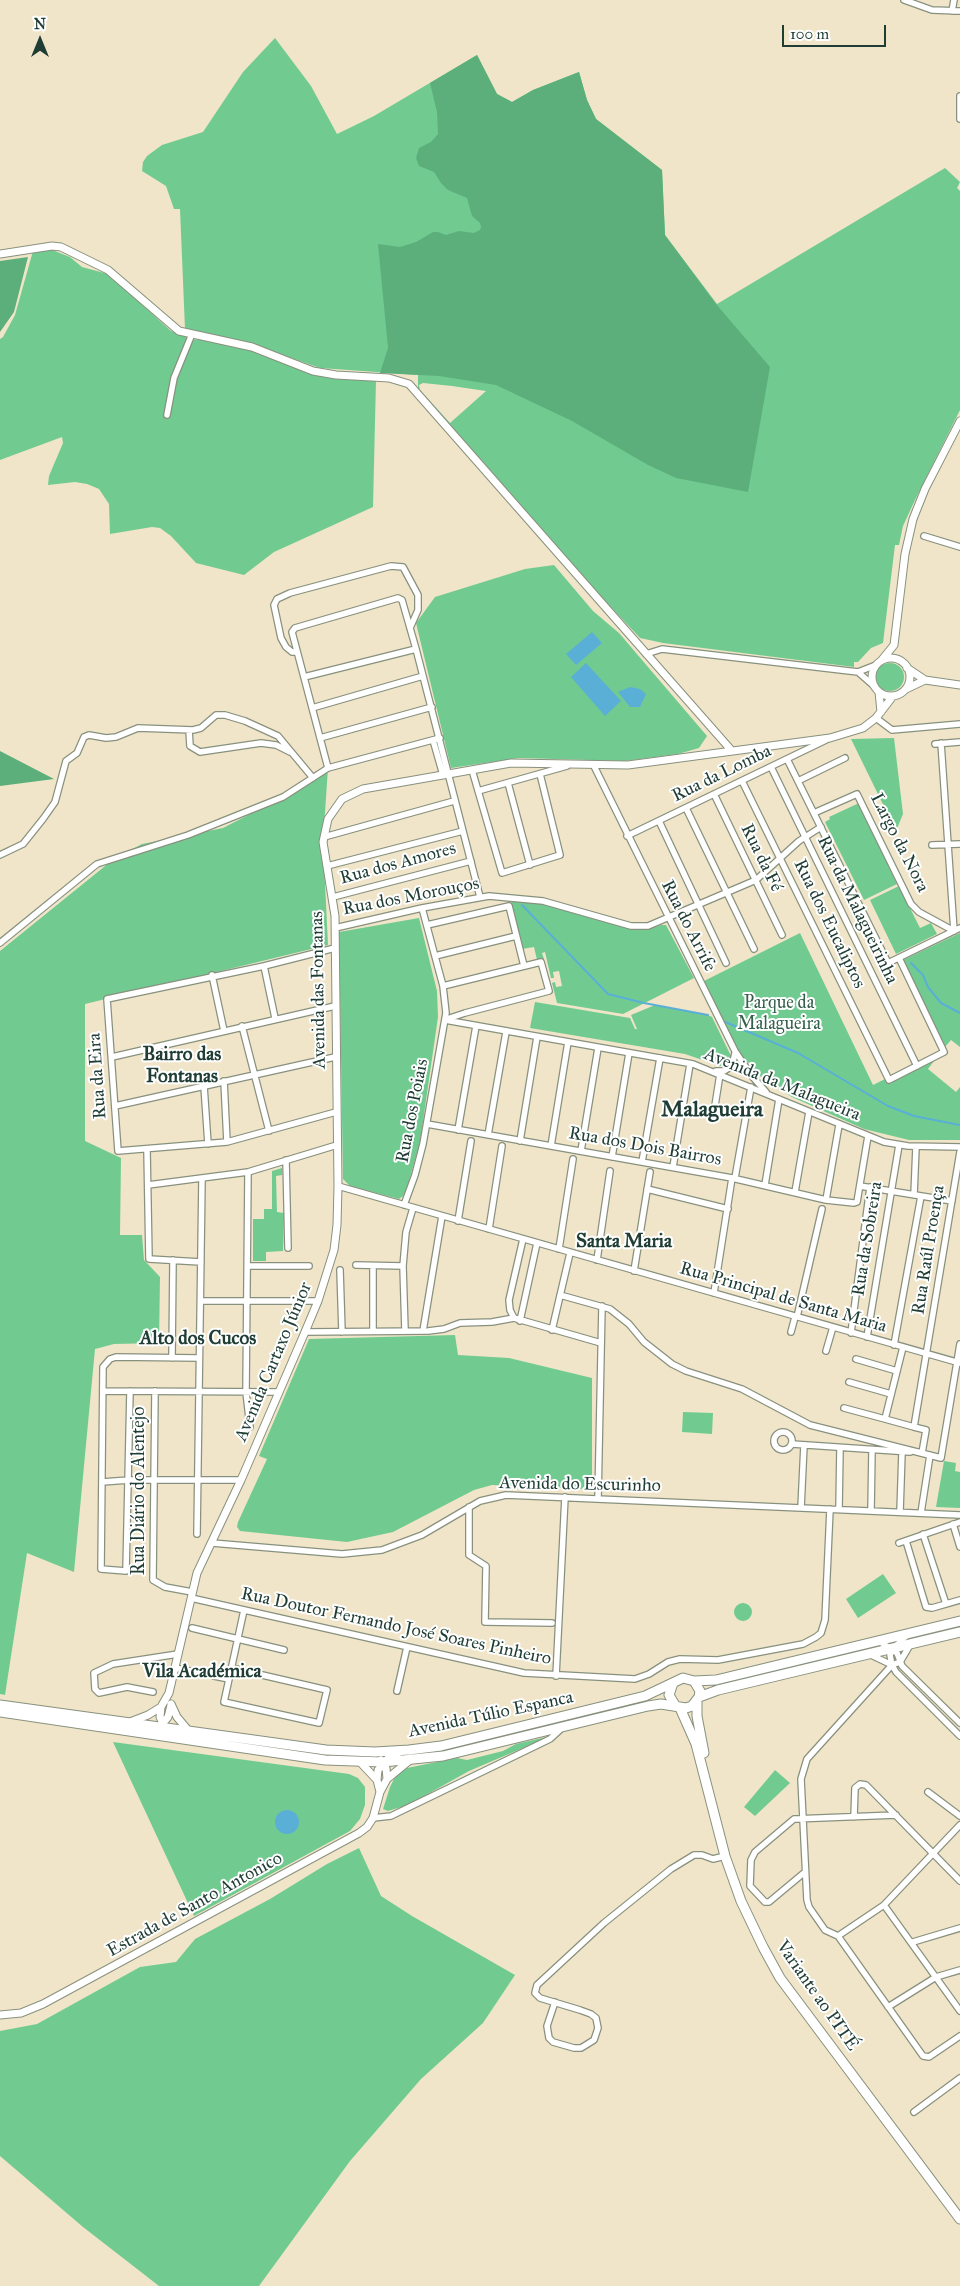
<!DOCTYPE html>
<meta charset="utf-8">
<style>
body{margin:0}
#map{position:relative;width:960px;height:2286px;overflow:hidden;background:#f0e5c9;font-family:"IM FELL Great Primer",serif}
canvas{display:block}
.north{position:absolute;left:15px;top:15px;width:50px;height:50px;-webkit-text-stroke:4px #fff;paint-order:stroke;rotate:0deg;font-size:14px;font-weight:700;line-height:20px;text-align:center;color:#1f3d34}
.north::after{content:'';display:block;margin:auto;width:18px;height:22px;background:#1f3d34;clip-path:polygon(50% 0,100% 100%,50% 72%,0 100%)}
.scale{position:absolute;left:782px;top:25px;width:104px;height:22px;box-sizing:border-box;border:2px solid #1f3d34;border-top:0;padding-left:6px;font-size:15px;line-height:18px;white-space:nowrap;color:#1f3d34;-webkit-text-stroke:4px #fff;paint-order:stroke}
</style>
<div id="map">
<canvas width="960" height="2286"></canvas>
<div class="north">N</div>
<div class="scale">100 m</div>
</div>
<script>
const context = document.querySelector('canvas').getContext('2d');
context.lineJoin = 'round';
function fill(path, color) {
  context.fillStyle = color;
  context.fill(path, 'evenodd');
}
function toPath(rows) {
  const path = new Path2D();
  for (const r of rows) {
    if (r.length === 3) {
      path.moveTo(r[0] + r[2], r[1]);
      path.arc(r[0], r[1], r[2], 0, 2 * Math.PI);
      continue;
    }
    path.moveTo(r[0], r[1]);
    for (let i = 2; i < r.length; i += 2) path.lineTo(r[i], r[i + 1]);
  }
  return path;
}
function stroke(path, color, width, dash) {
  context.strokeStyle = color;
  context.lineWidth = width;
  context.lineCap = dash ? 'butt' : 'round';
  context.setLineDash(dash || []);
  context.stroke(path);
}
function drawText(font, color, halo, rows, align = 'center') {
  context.font = font + ' "IM FELL Great Primer",serif';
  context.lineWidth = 4;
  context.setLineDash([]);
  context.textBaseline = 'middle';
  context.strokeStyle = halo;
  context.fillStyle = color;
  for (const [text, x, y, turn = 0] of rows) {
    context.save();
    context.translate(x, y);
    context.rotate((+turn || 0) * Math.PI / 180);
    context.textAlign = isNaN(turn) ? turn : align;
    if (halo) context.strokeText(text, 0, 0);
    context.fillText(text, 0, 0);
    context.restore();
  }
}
const green = toPath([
 [275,38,311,86,337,134,374,116,477,55,497,94,512,102,533,90,579,72,587,100,596,119,662,170,665,235,717,304,945,168,960,182,957,188,960,191,960,410,915,500,903,526,899,545,895,545,883,643,871,648,858,662,854,662,854,667,663,643,640,638,577,571,418,390,418,375,320,368,245,342,185,329,180,209,174,209,166,186,142,171,143,162,147,156,162,145,203,132,243,72],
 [423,383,452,386,486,391,450,423,420,390,419,385],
 [52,250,70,257,82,267,108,274,171,331,186,336,186,339,205,340,261,352,322,376,376,380,373,507,274,552,244,575,196,563,171,536,160,528,152,527,110,534,109,504,99,489,87,484,75,482,48,485,49,476,63,443,62,437,0,460,0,339,3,337,15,315,33,251],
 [554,565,593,611,619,633,707,736,699,748,678,754,625,761,519,758,451,768,416,623,435,597,525,569],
 [890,677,14],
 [894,738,903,814,896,831,851,739],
 [328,768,323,842,328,945,85,1004,85,1141,121,1158,120,1235,142,1235,144,1260,160,1277,159,1343,114,1344,95,1349,74,1572,27,1553,5,1695,0,1694,0,951,115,858,142,844,223,828,283,797],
 [859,803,897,884,864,900,825,822,830,819,829,817],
 [899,886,920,928,931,923,937,934,896,954,870,900],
 [511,900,549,905,633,929,646,930,661,925,666,925,694,978,623,1014,557,1003,552,983,555,982,556,987,562,986,559,971,553,972,554,978,551,978,545,952,542,953,544,959,537,960,534,947,522,949],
 [419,918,437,991,438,1017,420,1142,407,1188,403,1196,399,1199,350,1186,343,1179,339,932],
 [800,933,873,1085,885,1079,887,1083,934,1061,928,1069,956,1092,960,1087,960,1140,909,1140,864,1129,792,1097,762,1078,736,1049,704,981],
 [960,933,960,1047,951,1040,945,1047,903,960],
 [535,1002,630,1018,635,1029,637,1029,631,1015,655,1005,708,1015,712,1017,731,1056,726,1064,720,1066,685,1054,530,1028],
 [282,1168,282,1175,276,1176,277,1212,284,1213,283,1251,266,1252,266,1261,253,1261,253,1219,264,1219,264,1209,272,1209,272,1171],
 [455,1335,458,1355,509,1358,592,1378,592,1484,586,1489,492,1485,474,1490,393,1532,347,1542,240,1531,237,1527,238,1522,267,1459,259,1456,309,1339],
 [683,1412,713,1413,712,1434,682,1432],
 [944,1461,956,1463,955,1471,960,1472,960,1508,936,1507],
 [883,1574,896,1593,858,1618,846,1599],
 [743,1612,9],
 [551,1736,469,1771,408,1805,388,1811,383,1809,390,1787,396,1775,407,1768,457,1758,467,1760,503,1751,516,1744],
 [113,1742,349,1774,358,1778,365,1787,365,1805,360,1819,350,1831,194,1916],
 [775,1770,790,1783,755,1816,744,1807],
 [359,1848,381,1896,412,1916,515,1975,483,2023,421,2079,350,2161,259,2286,159,2286,83,2227,0,2156,0,2031,37,2024,140,1967,176,1962,195,1939,270,1899,327,1864]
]);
const forest = toPath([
 [477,55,497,94,512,102,533,90,579,72,587,100,596,119,662,170,665,235,716,304,770,367,748,492,676,478,648,465,572,421,496,385,439,376,380,373,388,348,378,244,400,247,416,242,433,232,438,232,446,235,459,231,474,233,480,230,481,227,480,223,472,216,467,198,448,190,441,183,434,172,419,166,416,158,419,148,431,142,438,134,437,112,430,83],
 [28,257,14,312,0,332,0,261],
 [0,751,54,779,0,786]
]);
const water = toPath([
 [592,632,602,643,576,665,566,654],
 [586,663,621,701,605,716,571,677],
 [630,687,640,689,646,694,640,707,630,707,618,692],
 [287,1822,12]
]);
const stream = toPath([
 [522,905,608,994,644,1003,708,1015],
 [911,963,923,975,928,987,941,1003,960,1013],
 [723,1021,798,1053,888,1106,914,1116,960,1125]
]);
const minor = toPath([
 [904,0,932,10,960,11],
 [952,11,954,0],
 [960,96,960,119],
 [167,415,174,378,192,334],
 [924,536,960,547],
 [297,652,292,652,286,647,281,638,274,605,277,599,290,593,391,566,403,567,418,595,418,610,410,628],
 [646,654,662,649,858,672,876,665],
 [858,672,874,686],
 [304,677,416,649],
 [312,708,423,676],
 [876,718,892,730,960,724],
 [189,730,190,746,200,752,261,743,276,745,290,752],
 [320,738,432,707],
 [433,740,443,775],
 [935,744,960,742],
 [787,759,888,963,960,928],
 [593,764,735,1051,751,1075,766,1092],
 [771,767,917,1066],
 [328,768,292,632,295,628,398,598,402,600,416,649,480,897],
 [472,770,502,873,560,855,540,774],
 [742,781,889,1080,944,1052,899,958],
 [798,781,845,758],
 [508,783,530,865],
 [478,791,567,766],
 [714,794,782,935],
 [686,808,754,949],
 [814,813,857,794,911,904,919,912,954,931,941,743],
 [659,821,726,963],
 [627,836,826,740],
 [324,837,454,801],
 [932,845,960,844],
 [0,855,23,844,43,819,55,802,66,761,77,753,84,737,89,735,106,738,116,737,138,728,193,730,201,728,216,715,225,715,245,721,278,736,313,778],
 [327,866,463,831],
 [333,897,471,861],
 [427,925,509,906,524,966],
 [335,928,422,908,489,896,543,901,631,926,648,926,756,880,799,841,821,827],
 [0,943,97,864,188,835,283,797,328,768,440,738],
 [335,948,264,966,107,999,118,1151,227,1142,336,1112],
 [435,956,516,936],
 [264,966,275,1018],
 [212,975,224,1031],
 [443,986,541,962,549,991,465,1013,447,1019],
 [445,1020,693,1064,884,1142,908,1146,960,1147],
 [242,1026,269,1131],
 [112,1057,335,1006],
 [716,1071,724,1071,732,1066,735,1053],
 [224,1081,227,1142],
 [204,1086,208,1144],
 [115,1106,335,1057],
 [714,1112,720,1074],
 [427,1124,732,1178,826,1200,854,1203,857,1202,868,1136],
 [458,1130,476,1026],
 [488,1135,506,1032],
 [520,1141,537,1037],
 [551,1146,568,1042],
 [147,1150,149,1259,201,1262],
 [581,1151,598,1048],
 [612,1157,629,1053],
 [286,1160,288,1248],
 [642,1162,660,1058],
 [673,1167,690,1064],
 [248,1172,246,1392,250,1427],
 [735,1178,751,1087],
 [148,1185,248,1172,337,1145],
 [765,1185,779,1099],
 [338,1186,960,1363],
 [860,1186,952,1201],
 [647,1189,728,1209],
 [795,1192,809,1112],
 [914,1195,916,1147],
 [826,1200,839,1125],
 [404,1205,415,1175,423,1144,446,1013,443,986,422,908],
 [458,1221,471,1141],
 [489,1229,502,1146],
 [559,1249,573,1159],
 [597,1260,610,1171],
 [356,1265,403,1266],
 [248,1266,309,1266],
 [373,1266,373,1331],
 [340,1270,342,1332],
 [634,1271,650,1172],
 [714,1293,732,1178],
 [560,1295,610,1309,629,1324,644,1342,672,1364,686,1371,742,1389,810,1425,941,1458,960,1344],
 [201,1301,318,1301],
 [797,1317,822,1209],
 [514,1318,601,1343],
 [514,1318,510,1310,509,1300,523,1239],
 [520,1321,537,1243],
 [552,1330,570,1253],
 [405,1331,403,1266,406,1232,413,1208],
 [423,1331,442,1216],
 [305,1332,428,1331,444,1329,460,1323,492,1322,514,1318],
 [791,1332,795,1317],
 [851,1333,870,1187],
 [867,1337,899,1145],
 [894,1345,921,1196],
 [903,1347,885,1419,914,1427,960,1152],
 [826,1351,833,1327],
 [172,1358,173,1260],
 [856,1359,897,1371],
 [849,1382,891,1394],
 [103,1391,279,1392],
 [130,1391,126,1571,101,1569,103,1367,110,1359,116,1357,199,1358],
 [155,1391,153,1580,165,1587,192,1592],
 [844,1408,885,1419],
 [914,1427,926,1430,922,1453,919,1452],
 [783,1441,9],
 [792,1444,910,1452],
 [102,1482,129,1480,241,1480],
 [598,1499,602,1306],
 [469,1507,469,1555,486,1566,485,1622,552,1623],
 [801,1508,804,1445],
 [839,1509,840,1448],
 [871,1511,872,1450],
 [900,1512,902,1452],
 [921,1513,930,1455],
 [953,1524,960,1547],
 [197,1534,202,1179],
 [923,1534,946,1604],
 [906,1541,926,1607,932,1608,960,1600],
 [212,1543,342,1554,382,1550,422,1535,480,1501,506,1495,960,1515],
 [899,1543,960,1522],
 [191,1598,524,1673,635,1679,649,1674,668,1662,680,1659,718,1660,803,1644,816,1637,821,1633,825,1620,830,1509],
 [192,1628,284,1650],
 [907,1635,893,1649,890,1655,892,1665,896,1672,960,1736],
 [879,1641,897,1653,902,1666,960,1723],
 [871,1655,892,1665,900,1662,910,1645],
 [892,1665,807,1759,801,1779,807,1900,809,1907,825,1930,838,1936,923,2056,929,2057,960,2036],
 [175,1668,190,1671],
 [232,1668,327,1690,319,1723,224,1702,244,1610],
 [214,1676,229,1679],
 [556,1676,565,1497],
 [397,1691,407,1647],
 [153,1692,127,1687,99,1693,95,1689,94,1673,113,1664,178,1654],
 [928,1792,960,1816],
 [854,1817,855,1788,860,1784,866,1785,960,1881],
 [373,1818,391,1816,550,1739,563,1727],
 [805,1872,769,1902,765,1902,750,1886,751,1860,755,1852,794,1819,896,1815],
 [884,1905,960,2011],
 [838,1936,884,1905,960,1825],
 [913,1942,960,1928],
 [555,2002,547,2026,549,2038,553,2042,574,2048,581,2048,594,2040,598,2028,596,2018,591,2014,580,2010,540,1998,535,1993,537,1985,604,1923,671,1869,694,1855,702,1855,713,1859,725,1856],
 [888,2007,936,1977,960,1970],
 [914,2112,960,2078]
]);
const tertiary = toPath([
 [0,254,52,246,61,247,108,270,179,331,252,347,313,371,336,375,389,378,409,384,732,751],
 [891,677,19],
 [881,661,894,645,905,554,913,519,925,489,960,421],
 [907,668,925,680,960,685],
 [906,689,925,680],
 [879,692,881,712],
 [171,1704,177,1717,187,1729],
 [161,1707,160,1717,165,1728],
 [130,1722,148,1715,161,1707,169,1693,197,1573,241,1480,305,1332,318,1301,334,1250,337,1225,338,1186,335,916,323,842,328,819,342,799,363,789,511,763,628,765,830,738,863,728,876,718,893,696],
 [158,1729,168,1717,171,1705],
 [361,1763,377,1780],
 [387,1779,410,1760],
 [380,1792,377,1780,378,1770,390,1756,400,1752],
 [0,2015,21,2013,43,2004,359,1833,367,1827,373,1818,380,1792,387,1779,386,1768,381,1760]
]);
const primary = toPath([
 [673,1683,669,1695,675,1705],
 [699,1697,718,1690,960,1632],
 [697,1702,697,1716,704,1753],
 [0,1705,326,1750,375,1752,409,1750,441,1746,645,1696,683,1678,694,1681,716,1680,960,1621],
 [680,1708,696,1744,725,1856,741,1901,763,1947,780,1978,960,2219],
 [0,1712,325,1760,383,1762,443,1756,648,1706,661,1704,686,1708,692,1706,699,1697,700,1691,694,1681]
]);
const streetNames = [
 ["Rua da Lomba",722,774,-26],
 ["Largo da Nora",899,843,63],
 ["Rua da Fé",761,858,64],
 ["Rua dos Amores",398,864,-15],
 ["Rua dos Morouços",411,897,-11],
 ["Rua da Malagueirinha",857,910,64],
 ["Rua dos Eucaliptos",829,924,64],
 ["Rua do Arrife",688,926,63],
 ["Avenida das Fontanas",319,990,-91],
 ["Rua da Eira",98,1076,-94],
 ["Avenida da Malagueira",782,1085,22],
 ["Rua dos Poiais",413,1111,-79],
 ["Rua dos Dois Bairros",645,1147,10],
 ["Rua da Sobreira",868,1239,-81],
 ["Rua Raúl Proença",929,1250,-81],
 ["Rua Principal de Santa Maria",783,1298,16],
 ["Avenida Cartaxo Júnior",274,1362,-67],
 ["Avenida do Escurinho",580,1485,1],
 ["Rua Diário do Alentejo",140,1491,-90],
 ["Rua Doutor Fernando José Soares Pinheiro",396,1627,12],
 ["Avenida Túlio Espanca",491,1715,-12],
 ["Estrada de Santo Antonico",195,1905,-29],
 ["Variante ao PITÉ",817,1996,55]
];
const parkNames = [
 ["Parque da",779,1004],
 ["Malagueira",779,1025]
];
const neighbourhoodNames = [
 ["Bairro das",182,1055],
 ["Fontanas",182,1077],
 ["Santa Maria",624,1242],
 ["Alto dos Cucos",198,1339],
 ["Vila Académica",202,1672]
];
const districtNames = [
 ["Malagueira",712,1111]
];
fill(green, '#71cb91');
fill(forest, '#5caf7b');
fill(water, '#5aafd6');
stroke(stream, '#5aafd6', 2);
stroke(minor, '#88917e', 8);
stroke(tertiary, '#88917e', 9);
stroke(primary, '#88917e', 11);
stroke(minor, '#fff', 5.5);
stroke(tertiary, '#fff', 7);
stroke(primary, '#fff', 9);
drawText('18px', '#1f3d34', '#fff', streetNames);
drawText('18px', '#34604b', '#fff', parkNames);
drawText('bold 19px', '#1f3d34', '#fff', neighbourhoodNames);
drawText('bold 22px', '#1f3d34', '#fff', districtNames);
</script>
